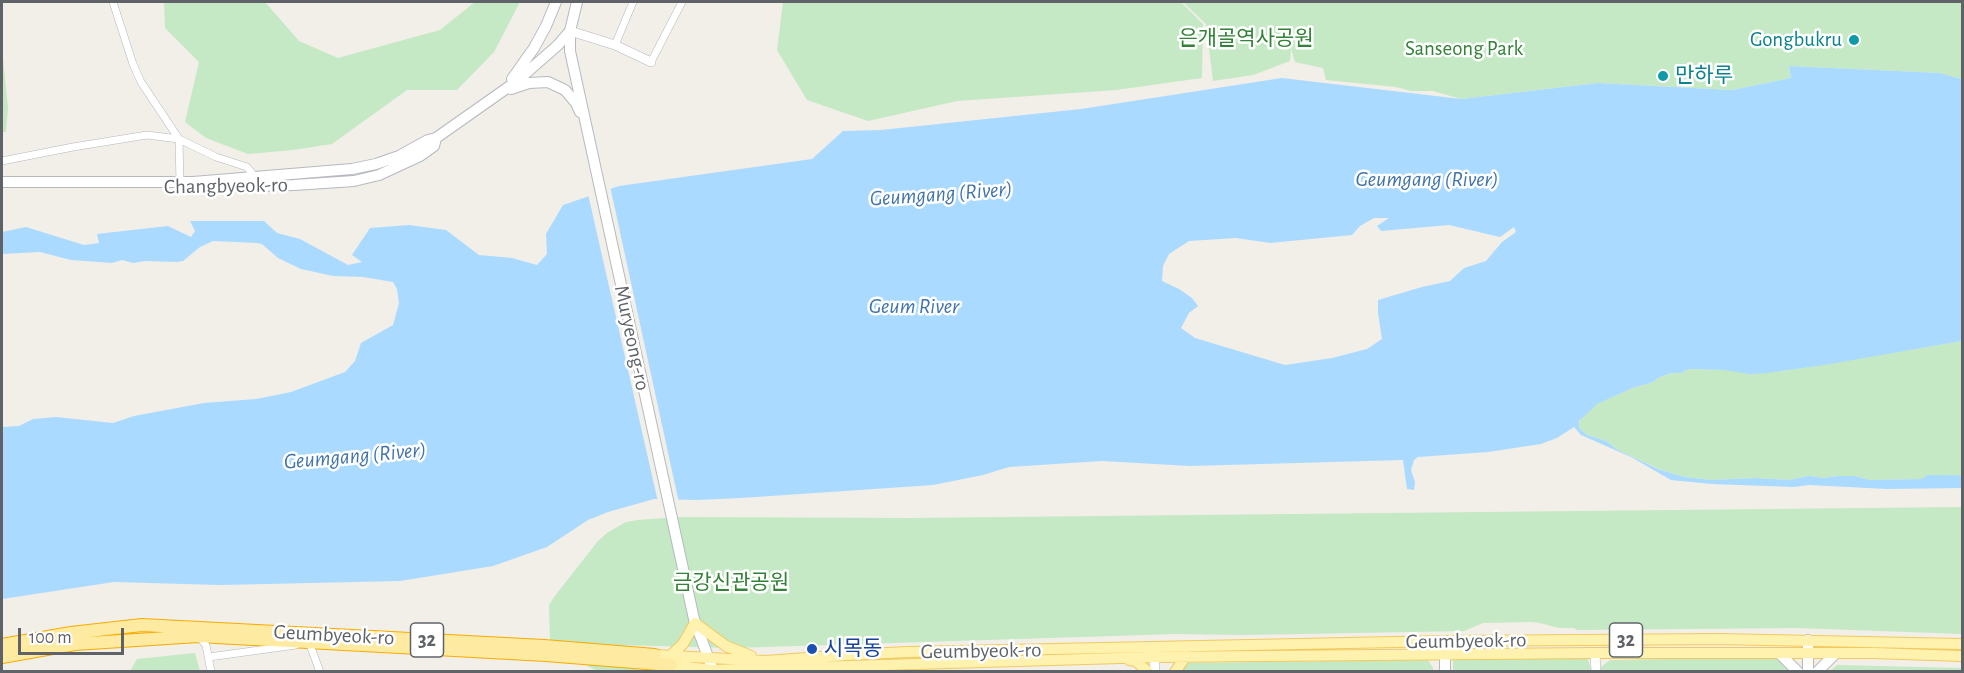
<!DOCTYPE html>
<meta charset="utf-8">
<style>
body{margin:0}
#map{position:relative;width:1964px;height:673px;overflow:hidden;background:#f1efe8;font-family:"Alegreya Sans",sans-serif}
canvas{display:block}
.frame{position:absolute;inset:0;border:3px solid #5f6368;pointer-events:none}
.scale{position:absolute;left:18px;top:628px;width:106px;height:27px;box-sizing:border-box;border:3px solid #5f6368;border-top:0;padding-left:8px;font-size:18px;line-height:21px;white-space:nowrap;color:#5f6368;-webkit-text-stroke:4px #fff;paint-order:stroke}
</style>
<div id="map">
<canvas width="1964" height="673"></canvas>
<div class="frame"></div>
<div class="scale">100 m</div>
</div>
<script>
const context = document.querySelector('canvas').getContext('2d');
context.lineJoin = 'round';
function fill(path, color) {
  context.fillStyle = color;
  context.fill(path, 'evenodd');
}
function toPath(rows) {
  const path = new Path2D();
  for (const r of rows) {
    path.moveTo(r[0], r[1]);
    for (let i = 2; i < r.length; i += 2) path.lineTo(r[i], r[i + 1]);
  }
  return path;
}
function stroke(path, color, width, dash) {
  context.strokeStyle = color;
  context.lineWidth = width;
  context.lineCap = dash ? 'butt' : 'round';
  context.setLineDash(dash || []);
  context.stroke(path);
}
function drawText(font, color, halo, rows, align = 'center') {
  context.font = font + ' "Alegreya Sans","Noto Sans KR",sans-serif';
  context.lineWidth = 5;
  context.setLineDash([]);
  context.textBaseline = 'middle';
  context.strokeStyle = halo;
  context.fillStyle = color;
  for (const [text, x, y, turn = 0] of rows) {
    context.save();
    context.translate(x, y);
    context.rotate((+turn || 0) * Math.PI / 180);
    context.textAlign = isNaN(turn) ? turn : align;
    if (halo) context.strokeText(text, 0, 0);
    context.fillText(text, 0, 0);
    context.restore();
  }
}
const green = toPath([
 [164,2,265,2,299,41,338,58,440,30,475,2,520,2,494,52,457,90,407,90,332,144,293,150,248,154,206,138,185,122,199,62,165,28],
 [783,2,1181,2,1203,24,1202,78,1116,90,957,101,868,121,807,100,777,50],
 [1183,2,1962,2,1962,79,1940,73,1789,66,1791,78,1732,90,1598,83,1461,99,1433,91,1411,91,1396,87,1326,80,1323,68,1295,62,1291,48,1290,61,1253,75,1213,81,1206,24],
 [2,49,8,108,6,132,2,132],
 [1962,341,1962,476,1921,479,1870,480,1855,476,1837,476,1824,478,1809,476,1789,480,1756,478,1711,480,1684,477,1659,469,1618,450,1606,441,1587,435,1579,428,1578,424,1583,416,1596,404,1635,387,1651,383,1660,377,1673,373,1681,373,1689,369,1783,371],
 [1962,507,1962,634,1797,628,1577,630,1574,628,1559,628,1540,623,1531,622,1483,623,1464,631,1247,635,1175,634,734,648,579,644,550,641,549,605,554,597,598,541,607,533,626,522,638,520,678,517,909,518],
 [195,653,200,671,130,671,137,659],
 [1587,657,1592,671,1453,671,1453,660],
 [1778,657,1789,666,1789,671,1601,672,1601,667,1610,660],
 [1428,660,1433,668,1433,672,1181,672,1186,663],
 [580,662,631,667,641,671,597,671],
 [1837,665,1962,668,1962,671,1830,671]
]);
const water = toPath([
 [1789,66,1940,73,1962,79,1962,341,1824,365,1767,373,1750,374,1725,370,1689,369,1681,373,1672,373,1660,377,1651,383,1635,387,1597,404,1579,421,1579,428,1587,435,1606,441,1618,450,1658,469,1684,477,1711,480,1756,478,1789,480,1809,476,1824,478,1837,476,1855,476,1870,480,1921,479,1928,475,1954,475,1962,476,1962,488,1887,489,1809,485,1794,487,1712,484,1671,480,1631,457,1581,435,1574,427,1557,438,1541,444,1488,452,1418,457,1414,460,1411,470,1415,482,1414,490,1407,489,1403,460,1190,466,1102,461,1009,467,983,475,933,485,741,498,696,500,654,499,608,512,588,520,547,547,493,566,400,581,220,585,114,582,2,599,2,427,19,426,33,419,56,417,113,423,134,416,204,403,256,399,291,392,345,372,355,361,361,343,393,325,399,303,397,289,393,282,363,277,333,276,301,269,278,258,262,244,257,243,213,241,200,247,183,261,177,262,145,261,133,263,122,260,112,263,71,260,40,252,2,254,2,232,26,227,84,245,99,243,97,234,168,226,191,237,195,231,190,221,264,221,277,233,300,239,348,265,362,262,352,255,370,228,409,225,446,230,479,255,512,258,537,265,547,254,546,234,563,205,619,186,812,159,843,131,881,130,1081,109,1282,78,1461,99,1598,83,1732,90,1791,78],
 [1374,218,1389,218,1377,226,1381,231,1449,225,1500,237,1514,227,1516,232,1502,242,1486,261,1464,268,1450,281,1422,287,1378,300,1378,313,1382,339,1367,349,1332,358,1285,365,1195,338,1181,328,1189,313,1198,306,1192,298,1179,289,1162,281,1163,266,1169,254,1189,241,1236,238,1270,243,1352,235,1360,226]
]);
const pier = toPath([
 [610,186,679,503,658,502,588,194]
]);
const minor = toPath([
 [113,2,133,64,141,82,179,139,180,184],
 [615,45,633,2],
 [651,62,682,2],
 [2,161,73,147,147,135,179,139,216,157,247,167,254,176],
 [198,636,206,645,211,672],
 [307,643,309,642,320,672],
 [209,657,296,645]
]);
const tertiary = toPath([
 [570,31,615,45,651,62],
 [1154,650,1155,672],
 [1595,653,1596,672]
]);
const secondary = toPath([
 [577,2,570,31,570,51,694,619,711,665],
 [512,79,534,48,546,26,556,2],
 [511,89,529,83,548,82,565,90,576,103,580,112],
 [2,182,193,182,352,169,376,164,399,156,428,140,436,138,517,81,558,45,570,31],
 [210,187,294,185,354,181,379,175,420,156,434,146,436,138],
 [1808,640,1808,672],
 [1779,653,1798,672],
 [1445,672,1445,641],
 [1817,672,1836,653]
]);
const primary = toPath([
 [655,655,766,661,847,655,908,652,1445,641,1718,639,1962,644],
 [670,656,683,644,695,623,726,646,751,656],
 [1129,660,1136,661,1148,672],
 [671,665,712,670,1154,657,1595,653,1873,653,1962,656],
 [1175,672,1186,656]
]);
const trunk = toPath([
 [2,645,71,633,142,625,544,646,655,655],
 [2,657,75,644,198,636,546,655,671,665]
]);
const markers = [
 [1854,40,6,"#0f9aa8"],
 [1663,76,6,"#0f9aa8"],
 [812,649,6,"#1a4fb4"]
];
const shields = [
 [427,640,33],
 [1626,640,33]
];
const shieldNames = [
 ["32",427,640],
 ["32",1626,640]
];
const parkNames = [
 ["은개골역사공원",1246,39],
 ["Sanseong Park",1464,49],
 ["금강신관공원",731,583]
];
const cultureNames = [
 ["Gongbukru",1842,40],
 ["만하루",1675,76,"left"]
];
const streetNames = [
 ["Changbyeok-ro",226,186,-1],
 ["Muryeong-ro",632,338,78],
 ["Geumbyeok-ro",334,635,3],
 ["Geumbyeok-ro",1466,641,-1],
 ["Geumbyeok-ro",981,651,-1]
];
const transitNames = [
 ["시목동",824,649]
];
const waterNames = [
 ["Geumgang (River)",1427,179],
 ["Geumgang (River)",941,194,-4],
 ["Geum River",914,306],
 ["Geumgang (River)",355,456,-5]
];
fill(green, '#c5e8c5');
fill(water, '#aadaff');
fill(pier, '#f1efe8');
stroke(minor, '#b5b8bc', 8);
stroke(tertiary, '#b5b8bc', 10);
stroke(secondary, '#b6babf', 12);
stroke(primary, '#f2c960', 12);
stroke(trunk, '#f9ab00', 14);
stroke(minor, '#fff', 7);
stroke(tertiary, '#fff', 9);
stroke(secondary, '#fff', 10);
stroke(primary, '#fff2af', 10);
stroke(trunk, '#feeaa1', 12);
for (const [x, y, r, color] of markers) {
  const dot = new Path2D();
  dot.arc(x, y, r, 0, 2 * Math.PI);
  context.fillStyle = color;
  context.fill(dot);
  stroke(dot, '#fff', 2);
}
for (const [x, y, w] of shields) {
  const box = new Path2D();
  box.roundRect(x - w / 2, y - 17, w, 34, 4.5);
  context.fillStyle = '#fff';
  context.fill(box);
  stroke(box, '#5f6368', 1.5);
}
drawText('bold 20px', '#5f6368', null, shieldNames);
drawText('21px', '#348238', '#fff', parkNames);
drawText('21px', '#0d838f', '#fff', cultureNames, 'right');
drawText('21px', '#5f6368', '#fff', streetNames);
drawText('21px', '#164399', '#fff', transitNames, 'left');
drawText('italic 22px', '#4174aa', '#fff', waterNames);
</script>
